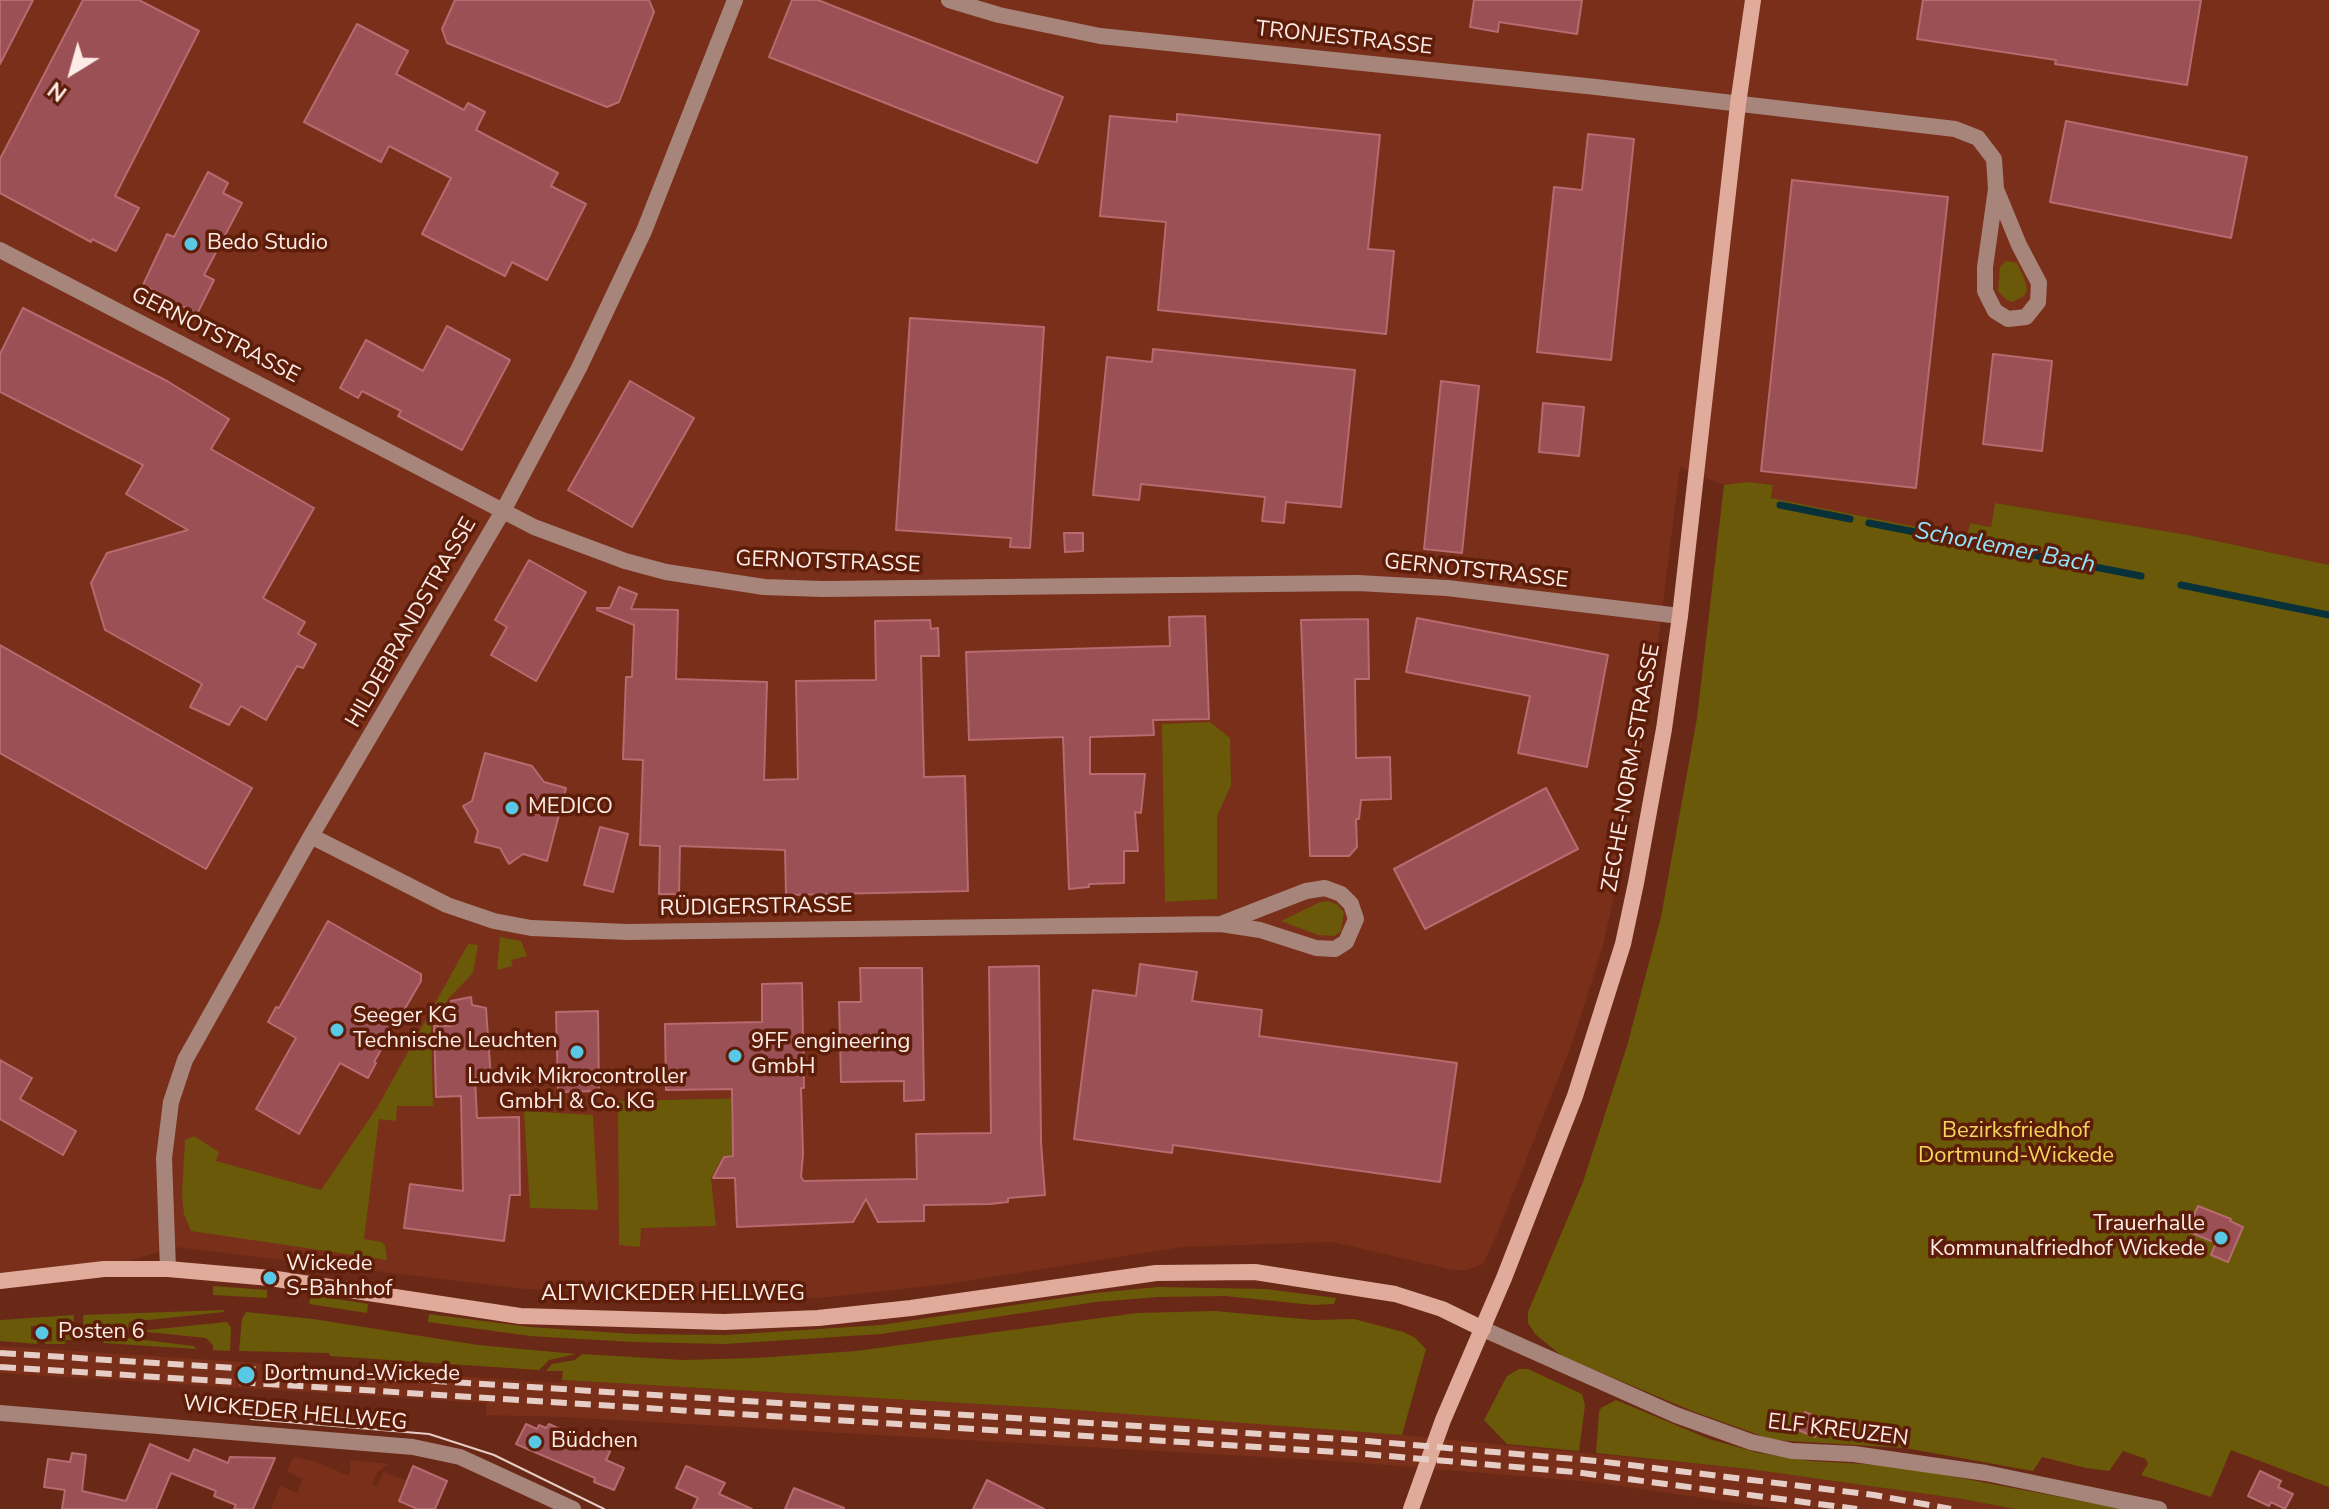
<!DOCTYPE html>
<meta charset="utf-8">
<style>
body{margin:0}
#map{position:relative;width:2329px;height:1509px;overflow:hidden;background:#6a2916;font-family:"Nunito Sans",sans-serif}
canvas{display:block}
.north{position:absolute;left:32px;top:32px;width:80px;height:80px;-webkit-text-stroke:6px #5d1d09;paint-order:stroke;rotate:217deg;font-size:22px;font-weight:700;line-height:32px;text-align:center;color:#fcebe6}
.north::after{content:'';display:block;margin:auto;width:28px;height:36px;background:#fcebe6;clip-path:polygon(50% 0,100% 100%,50% 72%,0 100%)}
</style>
<div id="map">
<canvas width="2329" height="1509"></canvas>
<div class="north">N</div>
</div>
<script>
const context = document.querySelector('canvas').getContext('2d');
context.lineJoin = 'round';
function fill(path, color) {
  context.fillStyle = color;
  context.fill(path, 'evenodd');
}
function toPath(rows) {
  const path = new Path2D();
  for (const r of rows) {
    path.moveTo(r[0], r[1]);
    for (let i = 2; i < r.length; i += 2) path.lineTo(r[i], r[i + 1]);
  }
  return path;
}
function stroke(path, color, width, dash) {
  context.strokeStyle = color;
  context.lineWidth = width;
  context.lineCap = dash ? 'butt' : 'round';
  context.setLineDash(dash || []);
  context.stroke(path);
}
function drawText(font, color, halo, rows, align = 'center') {
  context.font = font + ' "Nunito Sans",sans-serif';
  context.lineWidth = 7;
  context.setLineDash([]);
  context.textBaseline = 'middle';
  context.strokeStyle = halo;
  context.fillStyle = color;
  for (const [text, x, y, turn = 0] of rows) {
    context.save();
    context.translate(x, y);
    context.rotate((+turn || 0) * Math.PI / 180);
    context.textAlign = isNaN(turn) ? turn : align;
    if (halo) context.strokeText(text, 0, 0);
    context.fillText(text, 0, 0);
    context.restore();
  }
}
const built = toPath([
 [0,0,2329,0,2329,565,2188,535,1995,503,1991,527,1970,523,1967,537,1771,498,1773,486,1746,482,1724,485,1680,467,1660,627,1629,828,1603,946,1571,1046,1495,1239,1483,1264,1467,1270,1453,1270,1333,1242,1182,1247,948,1284,820,1298,525,1289,175,1247,104,1269,0,1273],
 [0,1346,561,1383,562,1380,1048,1408,1352,1430,1749,1469,1962,1499,2015,1509,1779,1509,1593,1482,1350,1462,563,1417,486,1415,486,1403,0,1373],
 [294,1457,317,1462,349,1476,351,1460,389,1464,378,1471,372,1485,377,1486,383,1472,406,1480,398,1502,413,1509,271,1509,280,1486,297,1493,303,1479,287,1471]
]);
const green = toPath([
 [2006,261,2017,263,2025,280,2027,290,2024,296,2013,302,2007,300,1998,291,2000,267],
 [1746,482,1773,485,1771,498,1967,537,1970,523,1991,527,1995,503,2188,535,2329,565,2329,1487,2231,1450,2211,1497,2141,1475,2148,1464,2146,1459,2123,1451,2109,1471,2086,1468,2042,1457,2033,1471,1905,1448,1773,1440,1692,1411,1562,1356,1535,1334,1528,1323,1528,1312,1583,1182,1627,1046,1661,917,1697,718,1724,485],
 [1210,722,1230,738,1231,785,1217,816,1217,899,1165,902,1162,724],
 [1329,901,1338,905,1344,913,1341,931,1334,936,1318,935,1281,921,1320,902],
 [500,937,521,941,527,956,511,960,513,966,497,970],
 [468,944,478,945,473,973,449,998,431,1024,433,1106,397,1106,396,1121,379,1119,364,1239,382,1242,385,1246,387,1260,191,1231,184,1214,182,1194,185,1140,194,1136,219,1152,216,1161,321,1190,378,1106],
 [800,1097,801,1106,731,1107,732,1155,723,1156,711,1178,716,1226,641,1228,640,1247,619,1245,618,1101],
 [524,1111,593,1115,598,1210,530,1208],
 [213,1286,267,1290,267,1298,213,1295],
 [1158,1287,1266,1289,1336,1298,1334,1304,1313,1305,1225,1296,1158,1297,1096,1302,881,1334,725,1344,633,1342,530,1336,428,1322,429,1314,530,1327,633,1334,725,1335,881,1325,1095,1293],
 [311,1295,368,1304,367,1313,309,1304],
 [224,1310,224,1312,129,1322,127,1338,194,1346,196,1349,104,1343,103,1340,93,1339,84,1341,83,1315],
 [1215,1311,1314,1320,1354,1319,1403,1332,1414,1337,1426,1349,1402,1435,1048,1408,562,1380,563,1371,546,1371,552,1364,575,1360,582,1354,683,1360,756,1358,856,1351,1137,1313],
 [246,1312,313,1319,478,1345,576,1354,549,1360,539,1370,330,1356,329,1353,239,1351,242,1319],
 [74,1315,73,1340,65,1340,65,1344,45,1344,45,1342,52,1341,52,1327,31,1326,31,1339,37,1340,37,1344,0,1341,0,1320],
 [227,1322,231,1328,230,1351,213,1350,213,1345,206,1338,138,1331],
 [1519,1369,1528,1369,1582,1394,1585,1405,1579,1451,1507,1444,1484,1420,1507,1376],
 [1616,1400,1709,1439,1759,1453,1811,1461,1898,1466,2123,1509,2015,1509,1962,1499,1749,1469,1596,1453,1599,1412,1601,1408]
]);
const stream = toPath([
 [1780,505,1850,519],
 [1869,523,2141,576],
 [2181,585,2329,615]
]);
const building = toPath([
 [0,0,33,0,0,64,0,0],
 [83,0,139,0,199,31,115,196,139,208,116,251,92,239,91,242,0,193,0,159,83,0],
 [455,0,649,0,654,12,619,102,607,107,447,43,442,29,455,0],
 [792,0,818,0,1063,97,1037,163,769,57,792,0],
 [1474,0,1582,0,1577,34,1499,22,1498,32,1470,27,1474,0],
 [1923,0,2201,0,2187,85,2055,64,2056,60,1917,39,1923,0],
 [357,24,408,51,396,74,464,110,468,103,485,112,476,130,558,173,551,186,586,204,547,280,512,262,505,276,422,234,451,178,389,146,381,162,304,122,357,24],
 [1177,114,1380,135,1368,249,1394,251,1386,334,1158,310,1166,222,1100,216,1110,116,1177,122,1177,114],
 [2066,121,2247,157,2231,238,2050,202,2066,121],
 [1588,134,1634,139,1611,360,1537,352,1554,187,1582,190,1588,134],
 [208,172,228,183,223,193,242,203,204,275,214,280,197,314,185,307,172,306,164,296,143,285,167,234,174,237,208,172],
 [1792,180,1948,197,1916,488,1761,471,1792,180],
 [23,308,167,381,229,419,211,449,314,508,263,598,305,622,298,634,316,644,303,668,297,666,266,720,241,706,229,725,190,707,202,684,105,630,91,583,107,553,188,530,126,494,143,465,0,392,0,354,23,308],
 [910,318,1044,327,1030,548,1010,547,1011,538,896,530,910,318],
 [447,326,510,360,462,450,398,416,401,411,362,391,358,398,340,388,366,340,423,371,447,326],
 [1153,349,1355,370,1341,507,1286,502,1284,523,1262,521,1265,497,1141,484,1139,500,1093,495,1107,357,1152,362,1153,349],
 [1993,354,2052,361,2042,451,1983,444,1993,354],
 [630,381,694,418,632,527,568,490,630,381],
 [1441,381,1479,386,1462,553,1424,549,1441,381],
 [1543,403,1584,407,1579,456,1539,452,1543,403],
 [1064,533,1083,533,1083,551,1065,552,1064,533],
 [529,560,586,592,536,681,491,655,507,627,495,620,529,560],
 [619,587,637,594,631,609,678,610,676,679,767,682,764,780,798,779,796,681,876,680,875,621,930,620,931,629,938,628,939,656,921,656,924,777,965,776,968,891,786,895,785,850,680,846,679,894,659,894,660,846,640,845,643,760,623,759,626,677,632,677,634,625,597,610,597,608,610,608,619,587],
 [1205,616,1209,719,1153,720,1154,735,1090,737,1090,774,1145,774,1141,813,1135,812,1138,851,1124,851,1124,883,1089,884,1089,887,1069,889,1063,737,969,740,966,652,1170,646,1169,617,1205,616],
 [1417,618,1608,655,1587,767,1518,753,1530,696,1406,672,1417,618],
 [1368,619,1369,679,1355,679,1356,758,1390,757,1391,799,1361,800,1359,819,1356,819,1357,847,1349,856,1310,856,1301,620,1368,619],
 [0,645,252,788,206,869,0,753,0,645],
 [485,753,532,766,544,782,566,788,547,861,523,854,509,864,500,848,475,842,478,831,463,806,472,801,485,753],
 [1546,788,1578,849,1425,929,1394,869,1546,788],
 [600,827,628,834,613,892,584,885,600,827],
 [328,921,421,974,421,981,374,1062,376,1063,368,1078,340,1063,299,1134,256,1109,296,1038,268,1022,276,1007,279,1008,328,921],
 [1140,964,1197,972,1192,1001,1262,1010,1259,1036,1457,1063,1440,1182,1173,1145,1172,1153,1074,1139,1093,990,1136,996,1140,964],
 [1039,966,1041,1142,1045,1195,1008,1198,1008,1202,990,1204,924,1205,924,1221,878,1222,866,1199,853,1222,737,1227,735,1178,713,1178,724,1157,733,1156,732,1089,666,1090,665,1024,762,1022,762,984,802,983,804,1088,801,1088,803,1154,801,1177,804,1181,917,1179,916,1134,991,1133,989,967,1039,966],
 [860,968,922,968,924,1100,904,1101,904,1081,841,1082,839,1002,861,1002,860,968],
 [471,997,472,1005,486,1008,491,1079,475,1078,477,1118,519,1117,520,1195,510,1195,504,1241,404,1228,410,1184,463,1191,461,1096,436,1097,434,1026,452,1026,451,1001,471,997],
 [598,1011,599,1091,558,1092,556,1012,598,1011],
 [0,1060,32,1078,20,1099,76,1131,63,1155,0,1119,0,1060],
 [2198,1206,2231,1219,2230,1221,2243,1227,2228,1262,2211,1255,2216,1243,2187,1231,2198,1206],
 [1805,1412,1822,1419,1815,1437,1798,1430,1805,1412],
 [526,1424,537,1429,539,1425,546,1428,549,1424,573,1435,574,1433,593,1441,595,1435,614,1443,606,1460,624,1468,614,1490,594,1482,595,1478,516,1444,526,1424],
 [150,1444,189,1461,194,1449,228,1463,230,1457,275,1458,253,1509,234,1509,236,1505,214,1496,216,1491,171,1473,156,1509,62,1509,65,1490,44,1487,48,1459,70,1462,72,1453,86,1455,82,1491,126,1501,150,1444],
 [413,1466,447,1481,435,1509,417,1509,399,1501,413,1466],
 [686,1466,725,1483,719,1494,752,1509,693,1509,698,1498,676,1488,686,1466],
 [2260,1471,2281,1481,2278,1487,2293,1494,2285,1509,2271,1502,2269,1506,2248,1496,2260,1471],
 [987,1480,1044,1509,973,1509,987,1480],
 [794,1488,844,1508,844,1509,785,1509,794,1488]
]);
const minor = toPath([
 [949,0,999,15,1100,36,1596,87,1955,129,1978,138,1994,159,1996,189,1985,267,1985,291,1995,311,2008,319,2026,317,2038,302,2039,283,2019,245,1996,189],
 [0,250,534,527,625,561,666,572,764,587,822,589,1358,583,1447,588,1680,616],
 [311,836,447,905,494,921,531,928,627,932,1221,924,1260,930,1316,948,1335,949,1346,942,1356,919,1351,904,1341,894,1325,888,1306,891,1221,924],
 [168,1269,164,1158,171,1102,185,1060,311,836,503,511,579,368,644,231,735,0],
 [1483,1329,1676,1415,1751,1442,1792,1451,1854,1454,1986,1473,2159,1509],
 [0,1413,413,1447,460,1457,573,1509]
]);
const secondary = toPath([
 [0,1281,104,1269,168,1269,270,1278,520,1316,724,1322,818,1318,911,1308,1156,1273,1255,1272,1395,1294,1442,1309,1483,1329],
 [1411,1509,1443,1420,1504,1278,1575,1096,1623,944,1636,883,1664,729,1680,616,1738,104,1753,0]
]);
const tram = toPath([
 [251,1419,429,1434,494,1455,604,1509]
]);
const rail = toPath([
 [0,1353,1356,1440,1597,1461,1874,1495,1951,1509],
 [0,1367,1353,1453,1574,1472,1857,1509]
]);
const markers = [
 [191,244,8,"#59c8e4"],
 [512,808,8,"#59c8e4"],
 [337,1030,8,"#59c8e4"],
 [577,1052,8,"#59c8e4"],
 [735,1056,8,"#59c8e4"],
 [2221,1238,8,"#59c8e4"],
 [270,1278,8,"#59c8e4"],
 [42,1333,8,"#59c8e4"],
 [246,1375,10,"#59c8e4"],
 [535,1442,8,"#59c8e4"]
];
const streetNames = [
 ["TRONJESTRASSE",1344,39,6],
 ["GERNOTSTRASSE",215,336,27],
 ["GERNOTSTRASSE",828,563,2],
 ["GERNOTSTRASSE",1476,572,6],
 ["HILDEBRANDSTRASSE",412,623,-60],
 ["ZECHE-NORM-STRASSE",1632,768,-80],
 ["RÜDIGERSTRASSE",756,908,-1],
 ["ALTWICKEDER HELLWEG",673,1295],
 ["WICKEDER HELLWEG",295,1414,5],
 ["ELF KREUZEN",1838,1431,7]
];
const poiNames = [
 ["Bedo Studio",207,244],
 ["MEDICO",528,808],
 ["Seeger KG",353,1017],
 ["Technische Leuchten",353,1042],
 ["9FF engineering",751,1043],
 ["GmbH",751,1068],
 ["Ludvik Mikrocontroller",577,1078,"center"],
 ["GmbH & Co. KG",577,1103,"center"],
 ["Trauerhalle",2205,1225,"right"],
 ["Kommunalfriedhof Wickede",2205,1250,"right"],
 ["Wickede",286,1265],
 ["S-Bahnhof",286,1290],
 ["Posten 6",58,1333],
 ["Dortmund-Wickede",264,1375],
 ["Büdchen",551,1442]
];
const parkNames = [
 ["Bezirksfriedhof",2016,1132],
 ["Dortmund-Wickede",2016,1157]
];
const waterNames = [
 ["Schorlemer Bach",2005,549,11]
];
fill(built, '#792f1a');
fill(green, '#695909');
stroke(stream, '#09313a', 7);
fill(building, '#9a5055');
stroke(building, '#b76a6f', 2);
stroke(minor, '#a7857b', 16);
stroke(secondary, '#e0ab9b', 16);
stroke(tram, '#e6cec6', 2);
stroke(rail, '#e6cec6', 6, [16, 8]);
for (const [x, y, r, color] of markers) {
  const dot = new Path2D();
  dot.arc(x, y, r, 0, 2 * Math.PI);
  context.fillStyle = color;
  context.fill(dot);
  stroke(dot, '#5d1d09', 3);
}
drawText('22px', '#fcebe6', '#5d1d09', streetNames);
drawText('22px', '#fcebe6', '#5d1d09', poiNames, 'left');
drawText('22px', '#f3d75c', '#5d1d09', parkNames);
drawText('italic 24px', '#91e4fb', '#5d1d09', waterNames);
</script>
